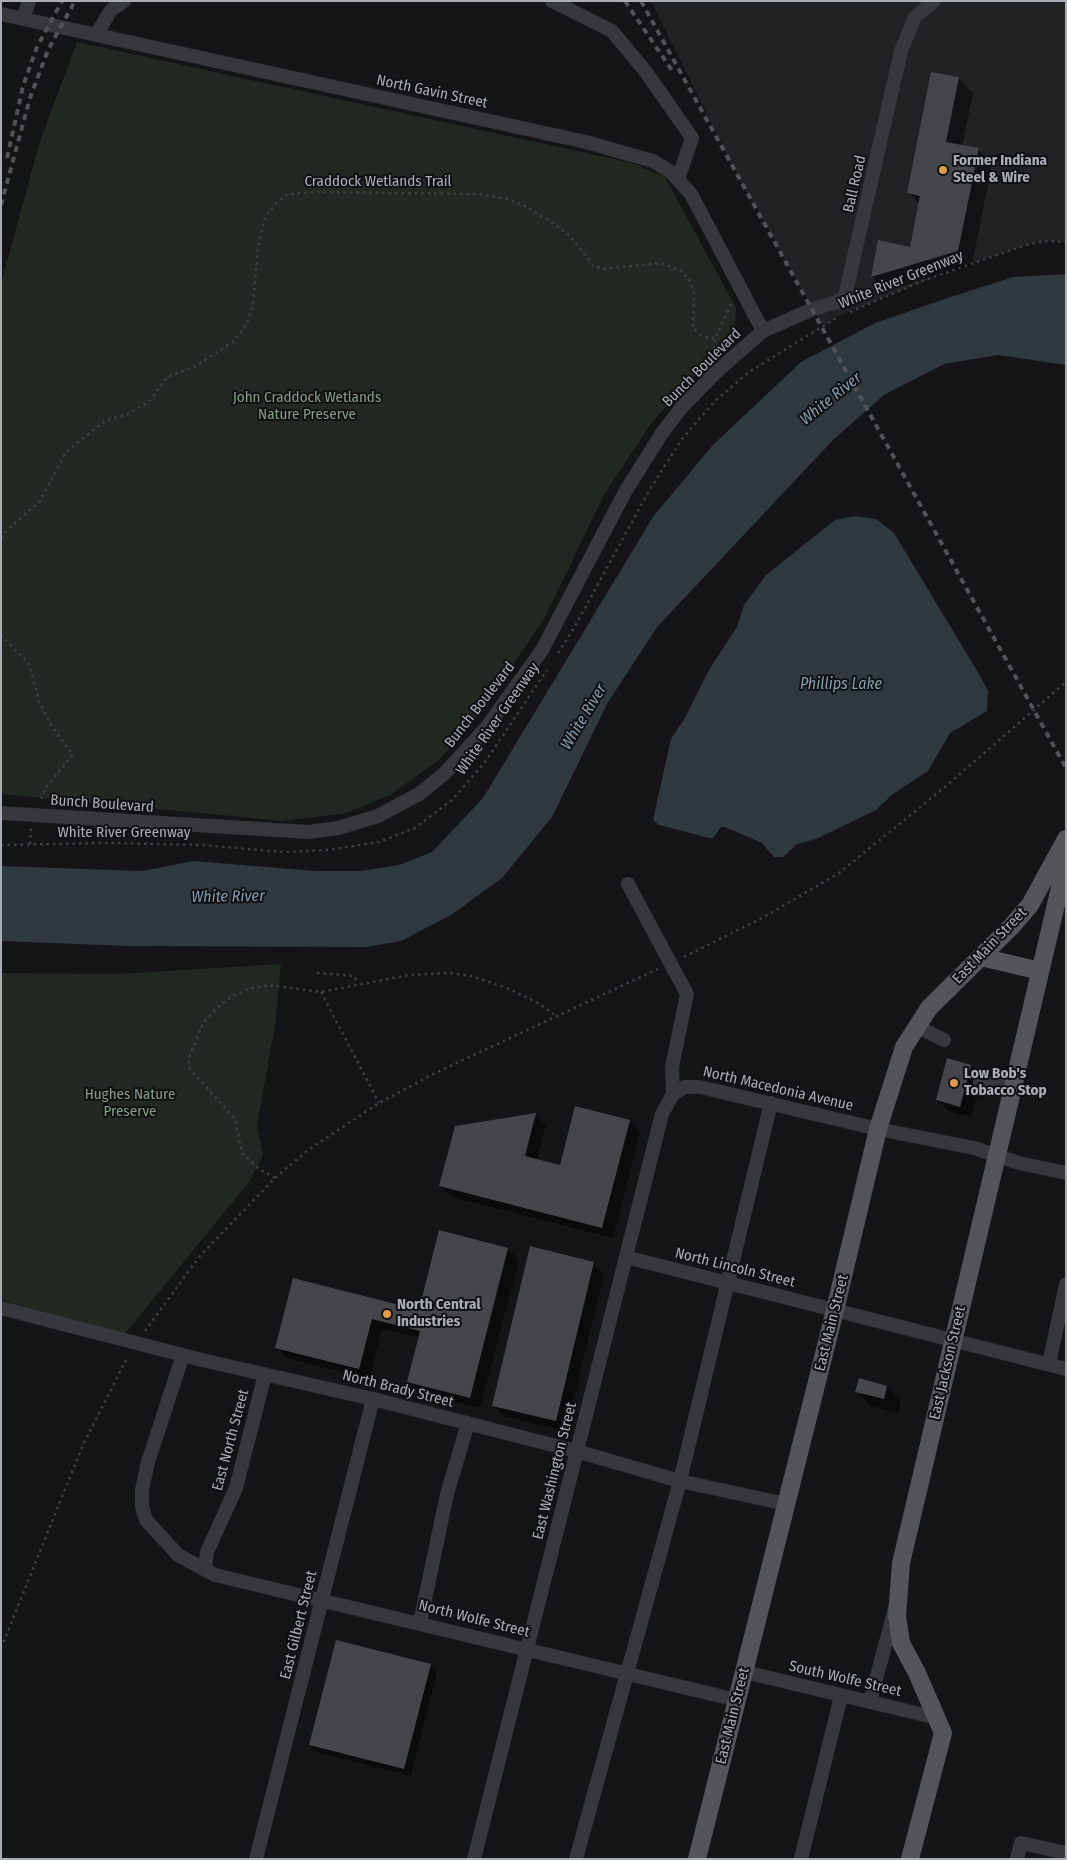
<!DOCTYPE html>
<style>
body{margin:0}
#map{position:relative;width:1067px;height:1860px;overflow:hidden;background:#151517;font-family:"Fira Sans Condensed",sans-serif}
canvas{display:block}
.frame{position:absolute;inset:0;border:2px solid #a9aeb6;pointer-events:none}
</style>
<div id="map">
<canvas width="1067" height="1860"></canvas>
<div class="frame"></div>
</div>
<script>
const context = document.querySelector('canvas').getContext('2d');
context.lineJoin = 'round';
function fill(path, color) {
  context.fillStyle = color;
  context.fill(path, 'evenodd');
}
function toPath(rows) {
  const path = new Path2D();
  for (const r of rows) {
    path.moveTo(r[0], r[1]);
    for (let i = 2; i < r.length; i += 2) path.lineTo(r[i], r[i + 1]);
  }
  return path;
}
function stroke(path, color, width, dash) {
  context.strokeStyle = color;
  context.lineWidth = width;
  context.lineCap = dash ? 'butt' : 'round';
  context.setLineDash(dash || []);
  context.stroke(path);
}
function drawText(font, color, halo, rows, align = 'center') {
  context.font = font + ' "Fira Sans Condensed",sans-serif';
  context.lineWidth = 4;
  context.setLineDash([]);
  context.textBaseline = 'middle';
  context.strokeStyle = halo;
  context.fillStyle = color;
  for (const [text, x, y, turn = 0] of rows) {
    context.save();
    context.translate(x, y);
    context.rotate((+turn || 0) * Math.PI / 180);
    context.textAlign = isNaN(turn) ? turn : align;
    if (halo) context.strokeText(text, 0, 0);
    context.fillText(text, 0, 0);
    context.restore();
  }
}
const built = toPath([
 [651,1,1066,1,1066,242,1046,241,1029,244,960,267,877,300,841,315,823,327,733,167]
]);
const green = toPath([
 [77,42,632,163,665,177,736,308,735,332,724,348,688,382,653,421,605,493,544,619,481,711,439,760,390,795,346,813,283,821,1,794,1,283,40,141],
 [281,964,275,1025,257,1126,263,1155,249,1182,124,1335,1,1300,1,973,117,974]
]);
const water = toPath([
 [1066,274,1066,365,998,355,944,364,884,395,833,440,658,626,608,702,552,817,502,878,451,915,401,941,366,947,126,946,1,941,1,866,142,871,194,861,315,871,361,871,399,865,432,852,483,798,653,517,713,445,801,362,875,323,948,298,1013,277],
 [855,516,876,519,894,533,979,674,988,691,987,711,950,733,928,771,893,794,876,810,816,839,797,844,783,857,774,857,762,843,725,827,721,827,713,838,709,838,659,825,653,820,671,739,685,718,709,670,737,627,744,605,766,575,835,520]
]);
const shadow = toPath([
 [958,78,973,93,962,146,978,149,992,164,972,265,886,291,872,277,879,242,911,248,920,204,908,192],
 [948,1060,971,1066,982,1077,971,1117,948,1111,938,1100],
 [535,1115,546,1125,537,1160,561,1166,629,1121,640,1132,613,1238,452,1197,441,1186],
 [508,1249,519,1260,480,1408,419,1393,408,1382,420,1338,382,1329,369,1379,287,1358,276,1347,294,1279,419,1311],
 [593,1263,604,1274,566,1431,504,1416,493,1405],
 [887,1387,901,1402,898,1413,871,1406,857,1391],
 [430,1666,437,1673,411,1776,317,1752,310,1745]
]);
const building = toPath([
 [931,72,959,77,946,142,979,148,958,251,871,277,878,240,910,247,920,196,907,193],
 [947,1058,971,1065,960,1107,936,1100],
 [575,1106,630,1120,602,1228,439,1186,455,1126,536,1113,525,1156,560,1165],
 [439,1230,508,1248,470,1398,407,1382,420,1331,372,1319,359,1369,275,1348,293,1278,419,1310],
 [530,1246,594,1262,556,1421,492,1406],
 [859,1378,887,1386,884,1399,855,1392],
 [336,1640,431,1664,404,1769,309,1745]
]);
const path = toPath([
 [850,312,922,281,1029,244,1046,241,1066,242],
 [714,355,715,338,732,302],
 [1,538,7,530,40,501,66,452,105,421,130,413,149,402,167,377,194,367,234,341,247,323,253,305,258,247,265,217,277,202,288,194,319,192,478,194,508,199,523,205,553,223,570,236,593,265,603,269,661,263,681,271,689,279,694,293,693,328,699,334,709,338,715,338],
 [1,635,29,664,40,704,51,725,73,755,46,787,40,802],
 [558,653,574,628,650,489,682,439,715,401,749,372,838,317],
 [30,844,31,828],
 [1,845,109,843,202,845,283,852,328,850,379,842,415,828,452,800,485,762,547,670],
 [684,957,764,917,839,873,945,787,1066,682],
 [317,973,354,976,358,983],
 [321,992,379,1103],
 [275,1178,259,1169,242,1153,235,1119,190,1069,188,1060,203,1023,217,1008,232,996,248,989,269,985,321,992,409,975,450,973,471,976,507,988,538,1003,558,1017],
 [145,1331,199,1257,275,1178,308,1150,379,1103,435,1073,658,969],
 [1,1648,83,1445,128,1356]
]);
const minor = toPath([
 [552,1,612,31,646,72,692,138,678,179],
 [1,14,586,142,653,161,671,172,691,194,763,331],
 [23,19,29,1],
 [96,35,111,10,124,1],
 [1,813,309,832,338,828,378,816,419,794,444,774,486,728,542,650,625,492,662,433,682,407,715,373,763,331,813,309,837,302,845,296,901,51,915,17,934,1],
 [628,884,687,994,672,1067,673,1094],
 [916,1026,944,1040],
 [980,1081,1012,1088],
 [626,1257,1066,1369],
 [1,1308,202,1360,373,1399,576,1451,680,1481,786,1504],
 [183,1355,148,1462,142,1490,142,1507,146,1520,178,1555,215,1575,737,1700],
 [1049,1364,1066,1284],
 [205,1568,207,1552,236,1488,265,1374],
 [420,1623,447,1494,468,1423],
 [745,1672,937,1718],
 [870,1702,895,1608],
 [256,1859,373,1399],
 [474,1859,662,1114,673,1094,685,1087,700,1087,878,1129,974,1148,1019,1163,1066,1173],
 [576,1859,680,1481,771,1103],
 [801,1859,841,1696],
 [1017,1859,1021,1843,1066,1853]
]);
const major = toPath([
 [981,957,1040,971],
 [697,1859,835,1310,878,1129,904,1047,929,1008,1011,927,1030,905,1066,839],
 [910,1859,943,1733,917,1673,901,1643,897,1616,901,1563,1066,862]
]);
const rail = toPath([
 [625,1,673,72],
 [641,1,1066,768],
 [7,158,23,86,37,47,62,1],
 [1,205,30,98,48,50,75,1]
]);
const markers = [
 [943,170,5,"#de9d46"],
 [954,1083,5,"#de9d46"],
 [387,1314,5,"#de9d46"]
];
const streetNames = [
 ["North Gavin Street",432,92,12],
 ["Craddock Wetlands Trail",378,182],
 ["Ball Road",855,184,-77],
 ["White River Greenway",901,280,-22],
 ["Bunch Boulevard",702,368,-45],
 ["Bunch Boulevard",480,705,-52],
 ["White River Greenway",498,719,-55],
 ["Bunch Boulevard",102,804,4],
 ["White River Greenway",124,833],
 ["East Main Street",990,946,-46],
 ["North Macedonia Avenue",778,1089,13],
 ["North Lincoln Street",735,1268,14],
 ["East Main Street",832,1323,-76],
 ["East Jackson Street",948,1363,-77],
 ["North Brady Street",398,1389,14],
 ["East North Street",231,1440,-75],
 ["East Washington Street",555,1471,-76],
 ["North Wolfe Street",474,1619,14],
 ["East Gilbert Street",299,1625,-76],
 ["South Wolfe Street",845,1679,13],
 ["East Main Street",733,1716,-76]
];
const poiNames = [
 ["Former Indiana",953,161],
 ["Steel & Wire",953,178],
 ["Low Bob's",964,1074],
 ["Tobacco Stop",964,1091],
 ["North Central",397,1305],
 ["Industries",397,1322]
];
const parkNames = [
 ["John Craddock Wetlands",307,398],
 ["Nature Preserve",307,415],
 ["Hughes Nature",130,1095],
 ["Preserve",130,1112]
];
const waterNames = [
 ["White River",831,399,-39],
 ["Phillips Lake",841,685],
 ["White River",584,717,-59],
 ["White River",228,897,-1]
];
fill(built, '#212224');
fill(green, '#222822');
fill(water, '#30393e');
fill(shadow, '#0007');
fill(building, '#44464a');
stroke(path, '#3d3f42', 2.5, [2.5, 4]);
stroke(minor, '#37383b', 14);
stroke(major, '#53555a', 18);
stroke(rail, '#505256', 4, [6, 5]);
for (const [x, y, r, color] of markers) {
  const dot = new Path2D();
  dot.arc(x, y, r, 0, 2 * Math.PI);
  context.fillStyle = color;
  context.fill(dot);
  stroke(dot, '#101012', 2);
}
drawText('15px', '#a9aeb6', '#101012', streetNames);
drawText('bold 15px', '#a9aeb6', '#101012', poiNames, 'left');
drawText('15px', '#839e82', '#101012', parkNames);
drawText('italic 16px', '#839dad', '#101012', waterNames);
</script>
